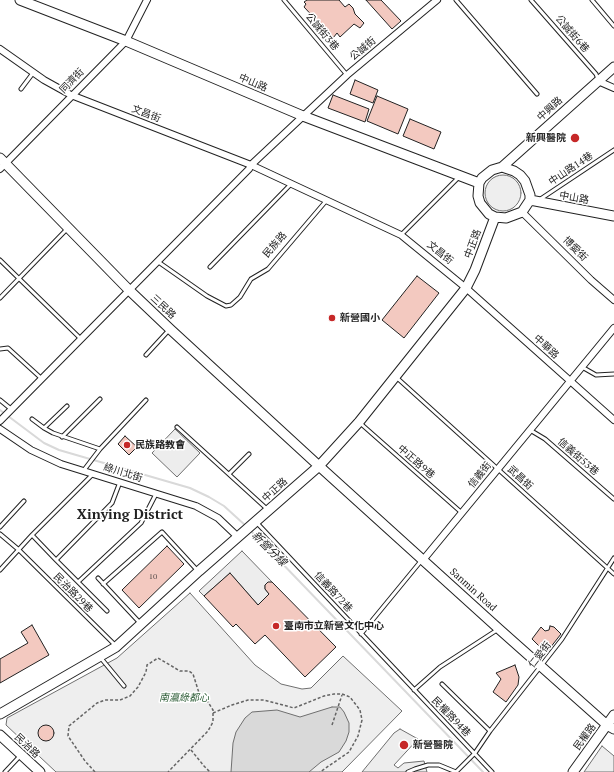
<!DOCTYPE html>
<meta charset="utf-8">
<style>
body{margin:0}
canvas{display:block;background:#fff}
</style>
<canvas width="614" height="772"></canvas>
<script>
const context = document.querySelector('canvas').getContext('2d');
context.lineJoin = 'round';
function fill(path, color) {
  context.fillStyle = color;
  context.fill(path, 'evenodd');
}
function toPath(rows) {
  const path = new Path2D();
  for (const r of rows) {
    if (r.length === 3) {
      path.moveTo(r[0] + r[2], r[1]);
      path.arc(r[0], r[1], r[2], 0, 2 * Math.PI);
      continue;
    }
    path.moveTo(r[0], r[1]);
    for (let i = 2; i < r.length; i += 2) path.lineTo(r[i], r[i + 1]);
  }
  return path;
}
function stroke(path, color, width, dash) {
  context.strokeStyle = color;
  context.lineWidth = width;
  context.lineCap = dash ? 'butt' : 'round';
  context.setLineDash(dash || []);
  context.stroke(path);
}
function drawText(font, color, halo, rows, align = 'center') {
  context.font = font + ' "PT Serif","Noto Sans TC",serif';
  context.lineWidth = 3;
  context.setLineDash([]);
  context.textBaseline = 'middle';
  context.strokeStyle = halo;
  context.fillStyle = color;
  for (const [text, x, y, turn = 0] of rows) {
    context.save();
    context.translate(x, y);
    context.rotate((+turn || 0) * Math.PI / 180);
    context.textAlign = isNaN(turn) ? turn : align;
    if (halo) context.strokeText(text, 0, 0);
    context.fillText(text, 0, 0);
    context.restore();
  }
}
const green = toPath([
 [503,193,18],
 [190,593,255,665,281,684,302,689,311,688,343,656,402,711,342,772,56,772,6,725,7,718,117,658,190,593],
 [602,746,614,756,614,772,584,772,602,746]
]);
const parking = toPath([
 [175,429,200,453,177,477,152,453,175,429],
 [242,551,272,582,268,583,265,585,265,589,269,594,258,605,230,573,204,596,199,591,242,551],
 [400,729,418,739,394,765,398,768,404,763,424,761,427,772,362,772,394,733,400,729]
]);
const water = toPath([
 [332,707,340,707,344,712,349,723,349,732,346,741,339,752,321,762,309,772,231,772,233,743,236,732,245,718,252,712,277,710,300,717,332,707]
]);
const stream = toPath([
 [0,410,44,443,59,450,190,488,209,497,224,506,246,526],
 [249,529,483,772]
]);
const building = toPath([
 [307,0,339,0,345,7,349,4,353,8,355,14,364,23,360,28,354,24,340,37,337,33,333,38,304,7,306,4,304,2,307,0],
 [366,0,381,0,401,21,392,29,366,0],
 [355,80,378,90,373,103,350,94,355,80],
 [333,95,369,109,365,122,328,108,333,95],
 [377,96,408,109,398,134,367,121,377,96],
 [410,119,441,132,434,149,403,136,410,119],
 [417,276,439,293,404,338,382,320,417,276],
 [125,436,137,447,129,455,118,444,125,436],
 [167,546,184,564,139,608,122,590,167,546],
 [230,573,258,605,269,594,265,589,265,585,268,582,272,582,336,647,305,677,265,635,255,644,236,624,233,627,204,596,230,573],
 [32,625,49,655,0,683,0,659,28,643,21,632,32,625],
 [550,626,554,627,561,634,546,653,532,639,541,627,545,631,549,630,550,626],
 [515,665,519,677,518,685,506,702,493,692,501,679,496,673,515,665],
 [46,733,8]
]);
const path = toPath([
 [213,713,232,705,248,700,264,700,294,708,324,696,334,694,342,694,350,697,360,710,362,720,358,736,349,752,320,772],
 [332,725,342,695],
 [191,750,204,766,210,772],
 [95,772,85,761,68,736,69,726,97,703,105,700,120,700,130,696,138,687,146,672,147,665,158,658,180,671,189,671,193,674,200,696,208,702,213,710,213,722,208,731,168,772]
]);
const lane = toPath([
 [284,0,347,75],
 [456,0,537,94],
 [531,0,596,74,598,79],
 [592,0,614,26],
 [21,89,33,73],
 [539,200,614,150],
 [401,235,459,177],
 [0,260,81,339],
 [157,261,207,296,226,306,231,305,240,297,251,279,268,269,326,201],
 [210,267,291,184],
 [0,298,67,229],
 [0,349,8,348,42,379],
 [146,355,169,330],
 [582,367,596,375,614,374],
 [396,377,614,574],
 [0,400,11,409],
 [32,419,44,428,53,433,100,449],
 [360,423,462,513],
 [177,427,267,509],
 [44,428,67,406],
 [530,430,545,439,614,499],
 [62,437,100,399],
 [84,470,100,449,146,400],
 [229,474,249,454],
 [257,523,492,772],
 [0,527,24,501],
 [0,534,19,550,115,645],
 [32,535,56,560],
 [0,570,32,535,93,474],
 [98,578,140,623],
 [78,582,56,560,112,503,120,482],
 [103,584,162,532,197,570],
 [107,611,78,582,141,523,156,494],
 [361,634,421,561],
 [100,657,124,686],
 [442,684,490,731],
 [414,690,440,667,497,630],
 [5,772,20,756],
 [408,772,415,769,428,765,439,765,456,772],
 [456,772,475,753,490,731,562,639,614,558]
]);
const street = toPath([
 [0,49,44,80,71,95,251,165,401,235,466,288,614,420],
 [598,81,614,88],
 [0,169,126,41,147,0],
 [522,212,591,280,614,300],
 [0,421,249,169,251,165,347,75,437,0],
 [0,429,31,450,61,464,196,506,218,518,238,537],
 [423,560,614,328]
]);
const secondary = toPath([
 [20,0,126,41,303,116,479,183],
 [0,158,129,290,170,329,319,466,499,629,607,725,614,729],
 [502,167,514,171,520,175,525,181,530,195,530,200,522,212,506,218,495,217,489,214,480,203,478,196,479,183,482,178,492,170,502,167],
 [502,167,614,67],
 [530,200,614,216],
 [0,714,116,647,199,571,319,466,359,422,466,288,475,270,495,217],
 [0,735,40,772],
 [573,772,614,715]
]);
const markers = [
 [575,138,5,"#c62828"],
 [332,318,4,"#c62828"],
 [127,445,4,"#c62828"],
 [276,626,4,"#c62828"],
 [404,745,5,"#c62828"]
];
const numberNames = [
 ["10",153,577]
];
const streetNames = [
 ["公誠街3巷",322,32,50],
 ["公誠街6巷",572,34,49],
 ["公誠街",363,49,-40],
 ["同濟街",72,81,-46],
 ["中山路",253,83,23],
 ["中興路",550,109,-42],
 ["文昌街",146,114,21],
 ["中山路14巷",571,169,-34],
 ["中山路",574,198,10],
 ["中正路",473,244,-70],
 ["民族路",275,245,-49],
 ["博愛街",575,249,45],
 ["文昌街",440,253,39],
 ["三民路",163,307,43],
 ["中華路",546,347,42],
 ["信義街53巷",578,457,41],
 ["中正路9巷",416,462,41],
 ["綠川北街",123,473,17],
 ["信義街",480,475,-51],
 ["武昌街",520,478,42],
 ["中正路",275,490,-42],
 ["Sanmin Road",473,590,42],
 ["信義路72巷",333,592,47],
 ["民治路29巷",73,593,45],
 ["仁愛街",540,655,-52],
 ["民權路94巷",451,717,46],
 ["民權路",585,737,-54],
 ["民治路",27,746,43]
];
const poiNames = [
 ["新興醫院",566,138,"right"],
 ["新營國小",340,318],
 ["民族路教會",135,445],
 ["臺南市立新營文化中心",284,626],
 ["新營醫院",413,745]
];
const parkNames = [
 ["南瀛綠都心",184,698]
];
const waterNames = [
 ["新營分線",269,549,45]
];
const districtNames = [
 ["Xinying District",130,515]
];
fill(green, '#eee');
stroke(green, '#6f6f6f', 1);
fill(parking, '#ededed');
stroke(parking, '#6f6f6f', 1);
fill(water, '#d9d9d9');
stroke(water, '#6f6f6f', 1);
stroke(stream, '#d9d9d9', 2);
fill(building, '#f3c9c0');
stroke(building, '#222', 1);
stroke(lane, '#222', 5);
stroke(street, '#222', 8);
stroke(secondary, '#222', 11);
stroke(path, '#646464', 1.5, [3, 2]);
stroke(lane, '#fff', 3);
stroke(street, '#fff', 6);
stroke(secondary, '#fff', 9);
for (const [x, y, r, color] of markers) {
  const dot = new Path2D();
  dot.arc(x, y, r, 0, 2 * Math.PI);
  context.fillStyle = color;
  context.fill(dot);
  stroke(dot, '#fff', 1.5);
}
drawText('8px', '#564c4a', null, numberNames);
drawText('10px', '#222', '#fff', streetNames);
drawText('bold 10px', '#222', '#fff', poiNames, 'left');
drawText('italic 10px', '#2f5e38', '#fff', parkNames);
drawText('italic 11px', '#222', '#fff', waterNames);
drawText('bold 14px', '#222', '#fff', districtNames);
</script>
